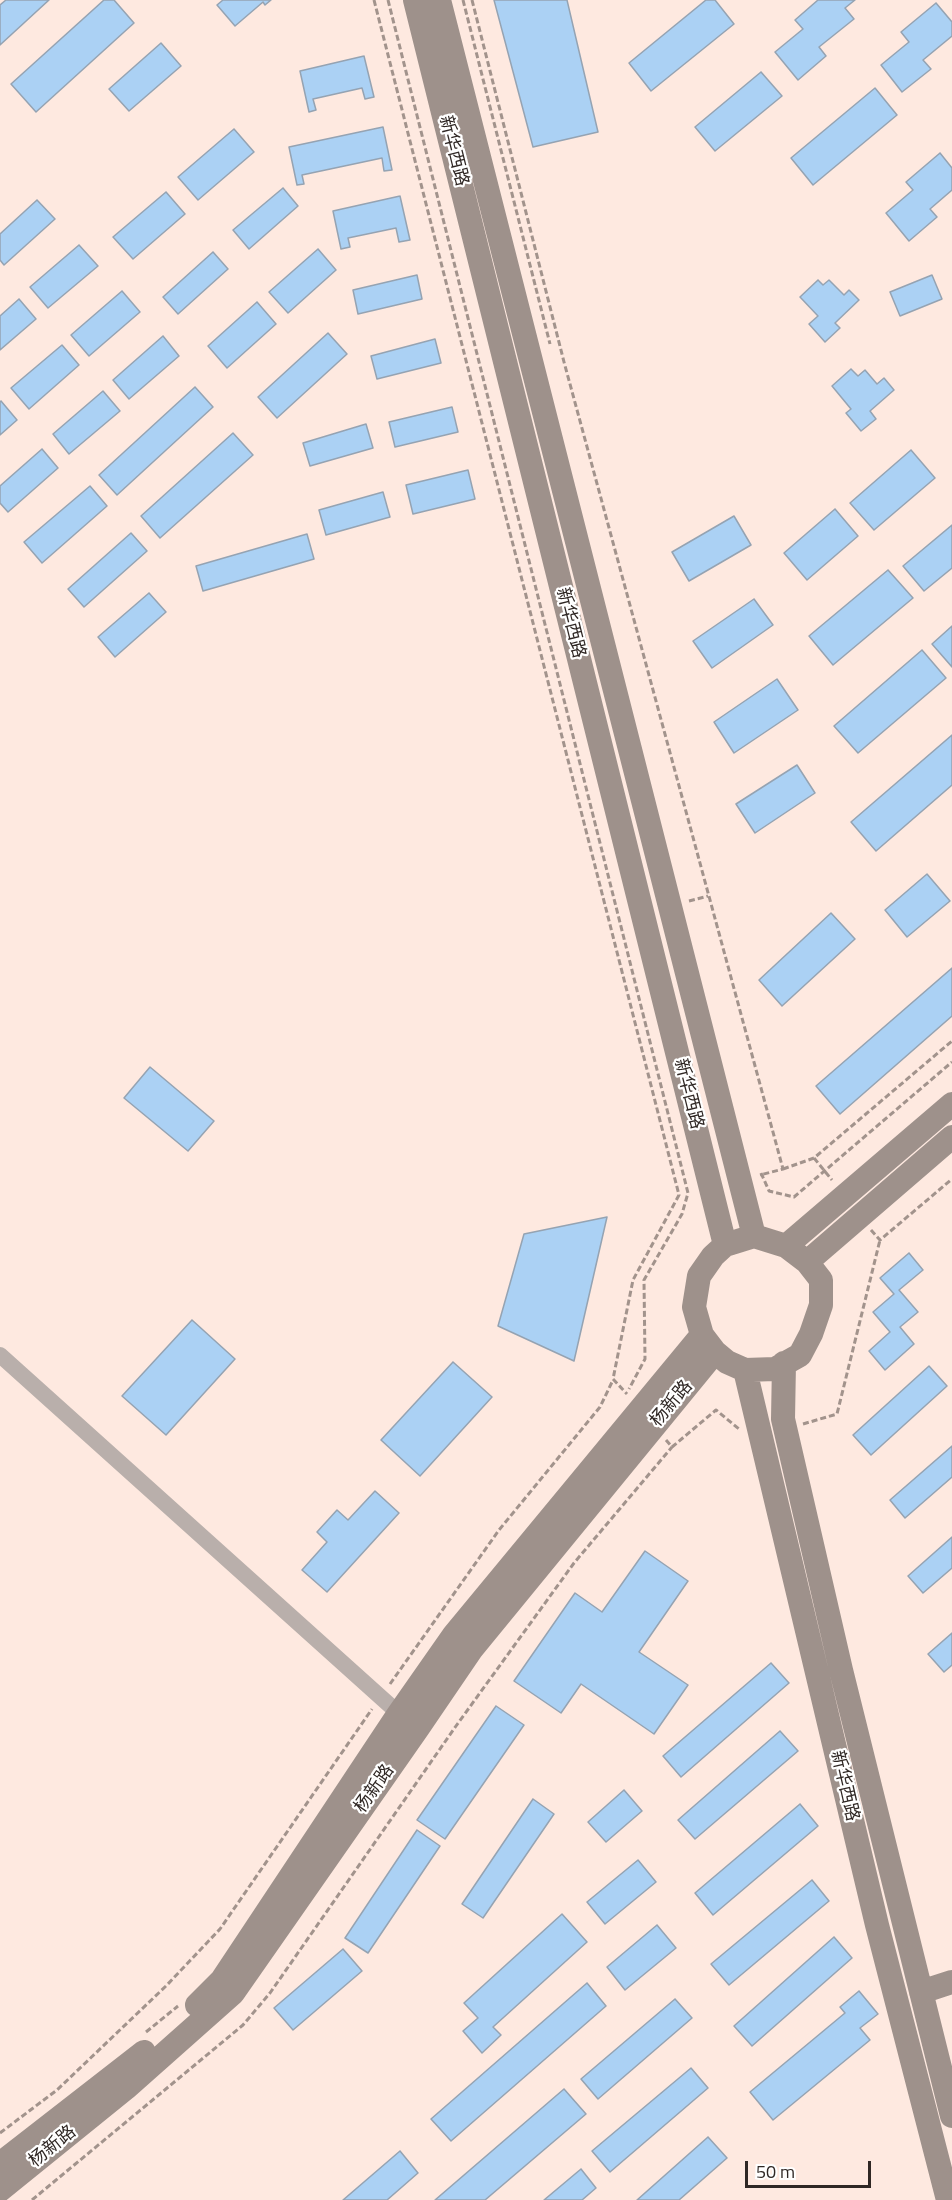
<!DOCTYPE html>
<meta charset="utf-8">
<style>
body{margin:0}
#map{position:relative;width:952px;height:2200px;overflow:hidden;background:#fee9e0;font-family:"Titillium Web",sans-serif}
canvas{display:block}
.scale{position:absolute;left:745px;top:2161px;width:126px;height:27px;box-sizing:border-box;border:3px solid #2f2724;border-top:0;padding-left:8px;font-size:18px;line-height:21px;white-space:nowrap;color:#2f2724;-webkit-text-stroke:4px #fff;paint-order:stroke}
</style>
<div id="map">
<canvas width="952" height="2200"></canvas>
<div class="scale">50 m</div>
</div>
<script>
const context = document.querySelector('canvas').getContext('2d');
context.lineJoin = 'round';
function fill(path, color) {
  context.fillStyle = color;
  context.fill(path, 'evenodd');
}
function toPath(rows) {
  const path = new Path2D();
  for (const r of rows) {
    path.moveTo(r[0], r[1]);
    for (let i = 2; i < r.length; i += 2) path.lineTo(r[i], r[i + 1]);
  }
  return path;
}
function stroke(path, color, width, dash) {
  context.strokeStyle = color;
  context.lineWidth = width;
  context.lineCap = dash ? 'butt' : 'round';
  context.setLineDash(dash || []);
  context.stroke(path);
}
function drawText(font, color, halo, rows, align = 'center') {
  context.font = font + ' "Titillium Web","Noto Sans SC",sans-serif';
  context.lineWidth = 4.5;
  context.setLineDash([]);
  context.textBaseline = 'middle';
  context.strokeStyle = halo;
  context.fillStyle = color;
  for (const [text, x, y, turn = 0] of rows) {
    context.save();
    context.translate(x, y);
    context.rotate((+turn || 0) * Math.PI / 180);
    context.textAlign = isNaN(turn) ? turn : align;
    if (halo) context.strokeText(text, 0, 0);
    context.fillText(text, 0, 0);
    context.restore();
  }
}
const building = toPath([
 [6,0,49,0,0,45,0,5,6,0],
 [104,0,114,0,134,23,36,112,11,84,104,0],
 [223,0,271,0,265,5,263,2,235,26,217,5,223,0],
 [494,0,567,0,598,132,533,147,494,0],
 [706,0,715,0,734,24,651,91,629,63,706,0],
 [818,0,855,0,845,8,854,19,819,47,826,56,798,80,775,52,803,29,795,20,818,0],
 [936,3,952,22,952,36,923,60,931,69,902,92,881,65,909,42,901,32,936,3],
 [161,43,181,66,129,111,109,89,161,43],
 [364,56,374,97,365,99,362,88,313,99,316,110,309,112,300,71,364,56],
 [761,72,782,96,715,151,695,127,761,72],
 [875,88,897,115,813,185,791,158,875,88],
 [383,127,392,170,384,171,382,158,302,175,304,184,297,185,289,147,383,127],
 [234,129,254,152,198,200,178,177,234,129],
 [940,153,952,168,952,190,930,209,937,217,909,241,886,213,913,190,906,182,940,153],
 [283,188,298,206,249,249,233,230,283,188],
 [166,192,185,214,133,259,113,237,166,192],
 [400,196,410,240,399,242,396,228,348,238,350,247,341,249,333,211,400,196],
 [37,200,55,219,4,265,0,260,0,234,37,200],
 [79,245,98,266,48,308,30,287,79,245],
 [318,249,336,270,288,313,269,292,318,249],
 [213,252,228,269,178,314,163,297,213,252],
 [417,275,422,299,358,314,353,290,417,275],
 [932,275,942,299,900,316,890,292,932,275],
 [818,280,823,285,829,280,844,295,849,290,859,300,835,323,840,328,825,342,809,324,818,316,800,297,818,280],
 [122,291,140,312,89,356,71,335,122,291],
 [19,299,36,319,0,350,0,316,19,299],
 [257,302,276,324,227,368,208,346,257,302],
 [328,333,347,354,277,418,258,397,328,333],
 [163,336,179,356,129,399,113,380,163,336],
 [435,339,441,363,377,379,371,356,435,339],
 [62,345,79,365,29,409,11,388,62,345],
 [851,369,858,376,865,370,877,384,884,378,894,390,870,411,876,419,861,431,846,413,851,409,832,386,851,369],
 [195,387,213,407,117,495,99,475,195,387],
 [103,391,120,411,69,454,53,434,103,391],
 [1,401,17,420,0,435,0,402,1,401],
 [452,407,458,432,395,447,389,422,452,407],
 [366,424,373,448,310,466,303,443,366,424],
 [233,433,253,455,160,538,141,516,233,433],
 [42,449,58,468,8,512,0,503,0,486,42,449],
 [911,450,935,478,874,530,850,503,911,450],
 [468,470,475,499,413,514,406,485,468,470],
 [90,486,107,506,42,563,24,542,90,486],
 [383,492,390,517,326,535,319,510,383,492],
 [835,509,858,536,807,580,784,553,835,509],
 [734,516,751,545,689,581,672,552,734,516],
 [952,525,952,568,924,591,903,566,952,525],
 [131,533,147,551,84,607,68,589,131,533],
 [307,534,314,559,203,591,196,566,307,534],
 [888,570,913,598,833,665,809,636,888,570],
 [149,593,166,612,115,657,98,637,149,593],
 [754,599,773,625,712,668,693,641,754,599],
 [952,626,952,667,932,644,952,626],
 [922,650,946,678,858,753,834,726,922,650],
 [777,679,798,710,734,753,714,722,777,679],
 [952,735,952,785,876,851,851,822,952,735],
 [797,765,815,793,755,833,736,804,797,765],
 [927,874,950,901,907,937,885,910,927,874],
 [831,913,855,939,782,1006,759,980,831,913],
 [952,968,952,1016,840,1114,816,1086,952,968],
 [150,1067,214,1121,188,1151,124,1098,150,1067],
 [607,1217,574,1361,498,1326,524,1234,607,1217],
 [909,1253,923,1270,899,1290,918,1312,900,1327,914,1344,885,1370,869,1351,890,1332,873,1312,894,1294,880,1278,909,1253],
 [192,1320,235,1359,166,1435,122,1396,192,1320],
 [453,1362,492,1397,420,1476,381,1440,453,1362],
 [929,1366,947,1386,871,1455,853,1435,929,1366],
 [952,1446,952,1477,905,1518,890,1500,952,1446],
 [375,1491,399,1513,327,1592,302,1570,327,1542,317,1532,337,1510,348,1520,375,1491],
 [952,1537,952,1568,923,1593,908,1576,952,1537],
 [645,1551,688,1581,639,1652,688,1685,654,1734,581,1684,561,1713,514,1681,575,1593,602,1612,645,1551],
 [952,1633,952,1665,944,1672,928,1654,952,1633],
 [771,1663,789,1683,681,1777,663,1756,771,1663],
 [496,1706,524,1725,445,1839,417,1820,496,1706],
 [780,1731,798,1751,695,1839,678,1820,780,1731],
 [624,1790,642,1811,606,1842,588,1822,624,1790],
 [533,1799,554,1814,483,1918,462,1904,533,1799],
 [800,1804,818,1826,713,1915,695,1893,800,1804],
 [417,1830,440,1846,368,1953,345,1938,417,1830],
 [638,1860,656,1882,605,1924,587,1902,638,1860],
 [812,1880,829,1901,729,1985,711,1964,812,1880],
 [562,1914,587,1942,493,2027,501,2035,482,2053,463,2031,478,2018,464,2003,562,1914],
 [657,1925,676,1948,625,1990,607,1967,657,1925],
 [834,1937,852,1958,752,2046,734,2026,834,1937],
 [343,1949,362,1971,293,2030,274,2008,343,1949],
 [587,1983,606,2006,451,2141,431,2119,587,1983],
 [859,1991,878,2014,860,2028,870,2040,773,2120,750,2092,845,2013,840,2007,859,1991],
 [675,1999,692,2018,598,2099,581,2079,675,1999],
 [691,2068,708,2088,610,2172,592,2151,691,2068],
 [564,2089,586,2114,485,2200,435,2200,564,2089],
 [708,2137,727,2158,679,2200,637,2200,708,2137],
 [400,2151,418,2173,387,2200,343,2200,400,2151],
 [581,2169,596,2188,582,2200,544,2200,581,2169]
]);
const path = toPath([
 [374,0,679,1195,633,1280,613,1379,627,1394],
 [388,0,688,1193,682,1214,644,1280,645,1359,629,1389],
 [463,0,550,344],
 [472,0,564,362,783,1169,760,1175],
 [689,901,708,896],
 [814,1158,832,1180],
 [783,1169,814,1158,952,1041],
 [761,1173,769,1191,794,1197,952,1062],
 [871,1230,880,1240,952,1179],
 [803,1424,837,1414,880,1240],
 [666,1440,672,1447,716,1410,739,1429],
 [390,1684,499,1530,600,1407,613,1380],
 [146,2032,178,2006],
 [0,2133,57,2090,166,1986,220,1929,372,1709],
 [32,2200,243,2025,270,1993,456,1726,574,1563,672,1447]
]);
const street = toPath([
 [0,1355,405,1719]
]);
const secondary = toPath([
 [415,0,725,1245],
 [439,0,754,1236],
 [754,1236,786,1246,807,1262,821,1280,821,1305,811,1334,800,1355,775,1369,745,1370,727,1362,715,1352,702,1335,694,1307,699,1276,713,1256,725,1245,754,1236],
 [786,1246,952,1104],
 [807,1262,952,1137],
 [784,1363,783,1419,841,1670,952,2116],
 [745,1370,877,1925,948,2200],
 [921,1992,952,1982],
 [197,2005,222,1980,398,1715,454,1635,702,1335],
 [0,2164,144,2052],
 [0,2190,126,2088,233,1993,418,1728,471,1650,715,1352]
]);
const streetNames = [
 ["新华西路",453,151,76],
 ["新华西路",570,623,76],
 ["新华西路",688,1094,76],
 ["杨新路",672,1404,-50],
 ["新华西路",844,1786,77],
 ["杨新路",375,1789,-55],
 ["杨新路",53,2147,-39]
];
fill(building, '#abd1f4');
stroke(building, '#95a3b2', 1.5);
stroke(path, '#a2938c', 3, [6, 3]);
stroke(street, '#b9afab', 16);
stroke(secondary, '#9e918b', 24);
drawText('18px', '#2f2724', '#fff', streetNames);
</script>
